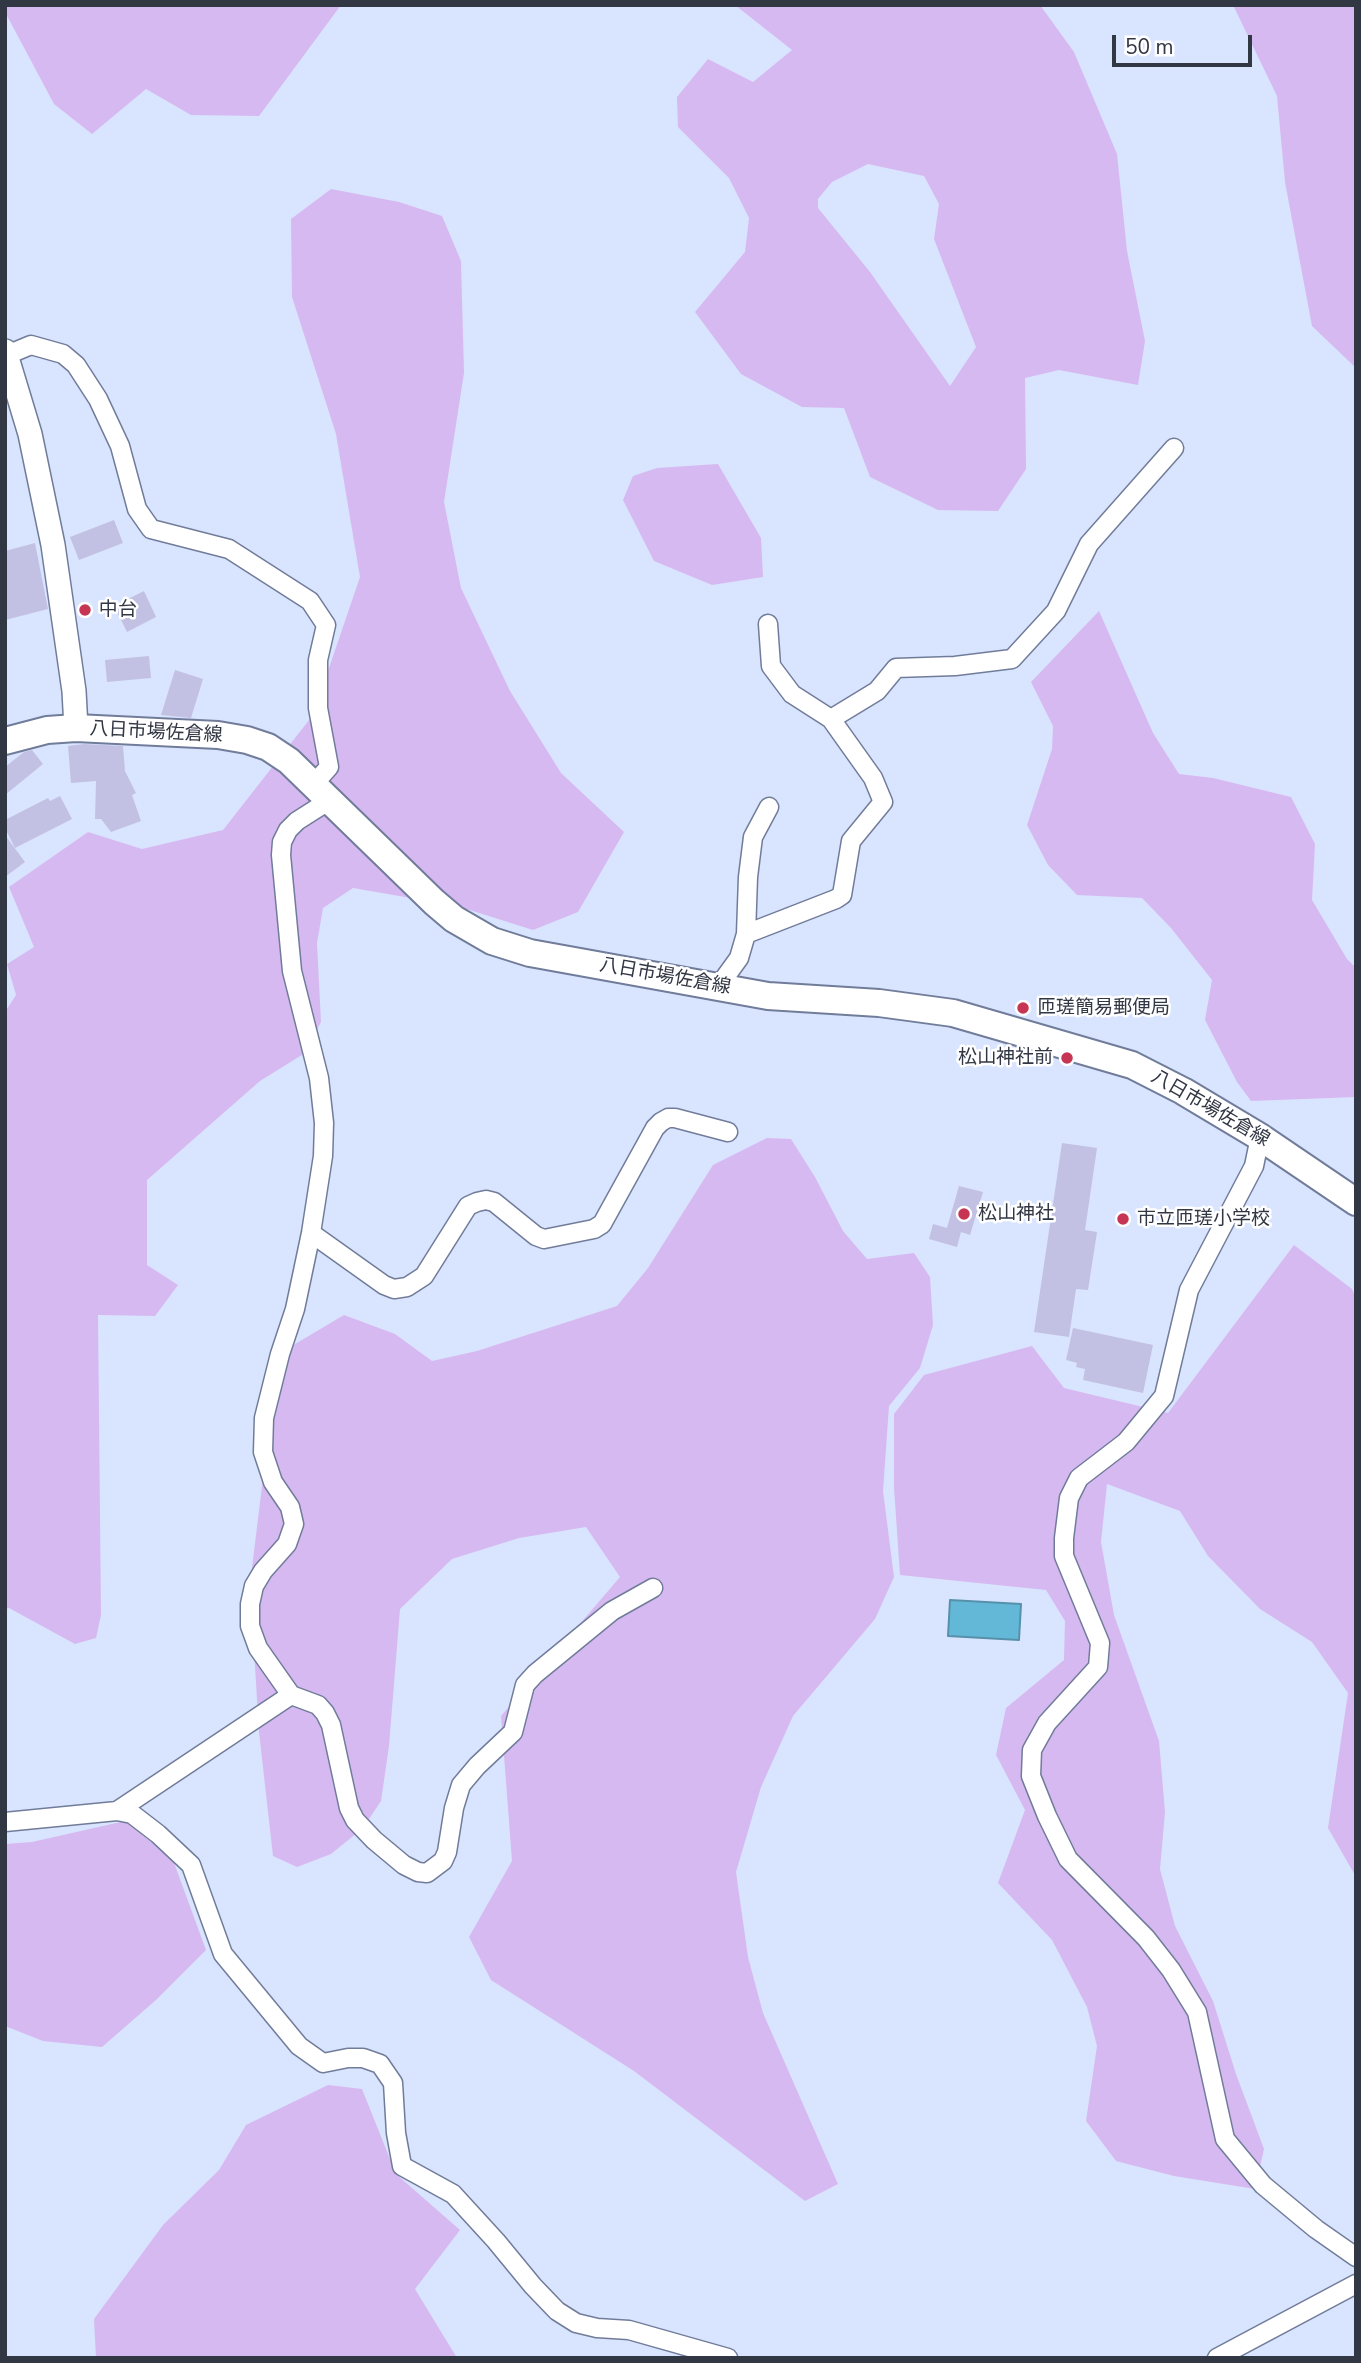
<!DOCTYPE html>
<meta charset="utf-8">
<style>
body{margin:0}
#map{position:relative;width:1361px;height:2363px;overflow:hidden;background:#d9e4ff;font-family:"Nunito Sans",sans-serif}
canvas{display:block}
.frame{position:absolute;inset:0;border:7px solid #323744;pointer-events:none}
.scale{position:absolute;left:1112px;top:35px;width:140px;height:32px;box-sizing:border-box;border:4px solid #323744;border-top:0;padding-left:9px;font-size:21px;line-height:24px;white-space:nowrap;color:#323744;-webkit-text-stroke:5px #fff;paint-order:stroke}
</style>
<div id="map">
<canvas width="1361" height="2363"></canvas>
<div class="frame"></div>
<div class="scale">50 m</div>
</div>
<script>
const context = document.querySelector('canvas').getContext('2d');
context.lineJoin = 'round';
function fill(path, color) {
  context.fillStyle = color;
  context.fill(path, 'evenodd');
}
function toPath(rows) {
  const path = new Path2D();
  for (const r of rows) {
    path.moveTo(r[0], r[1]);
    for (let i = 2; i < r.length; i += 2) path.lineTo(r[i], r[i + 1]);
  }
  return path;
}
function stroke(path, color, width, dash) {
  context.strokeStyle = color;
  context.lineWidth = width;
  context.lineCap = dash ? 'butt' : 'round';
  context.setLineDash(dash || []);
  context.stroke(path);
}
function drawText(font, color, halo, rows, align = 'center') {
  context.font = font + ' "Nunito Sans","Noto Sans JP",sans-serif';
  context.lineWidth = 5;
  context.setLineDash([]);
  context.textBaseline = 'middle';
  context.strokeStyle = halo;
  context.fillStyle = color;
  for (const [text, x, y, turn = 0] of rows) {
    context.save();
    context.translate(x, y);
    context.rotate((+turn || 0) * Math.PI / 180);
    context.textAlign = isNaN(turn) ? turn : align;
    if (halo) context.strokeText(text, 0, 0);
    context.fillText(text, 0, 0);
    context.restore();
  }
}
const green = toPath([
 [5,5,341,5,259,116,191,115,146,89,92,134,54,104,5,12],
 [735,5,1040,5,1074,52,1117,154,1127,251,1145,341,1138,385,1059,370,1025,378,1026,469,998,511,938,510,870,477,844,408,802,407,741,374,695,312,745,252,749,218,729,178,678,127,677,97,708,59,753,82,792,50],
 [868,164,924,176,939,204,934,239,976,347,950,386,870,272,818,208,818,199,832,182],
 [1233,5,1356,5,1356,368,1312,326,1285,182,1277,96],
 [331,189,399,202,442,216,461,261,464,373,444,502,461,588,510,691,561,773,624,832,578,912,533,930,457,906,353,888,323,908,317,943,321,1022,305,1053,260,1081,147,1180,147,1265,178,1285,155,1316,98,1315,101,1615,96,1638,75,1644,9,1608,5,1609,5,1012,16,995,7,964,34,947,9,887,88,832,142,849,223,830,313,715,360,577,336,434,292,297,291,219],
 [718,464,761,538,763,577,712,585,654,561,623,500,633,476,657,468],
 [1099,611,1153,733,1179,774,1213,778,1291,797,1315,844,1312,900,1347,959,1356,968,1356,1097,1251,1101,1237,1082,1205,1020,1212,980,1171,928,1142,898,1077,895,1048,865,1027,825,1052,749,1053,726,1031,682],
 [767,1138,791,1139,815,1177,843,1231,867,1259,914,1253,930,1277,933,1325,920,1368,889,1406,883,1491,894,1577,875,1619,793,1716,761,1787,736,1872,748,1957,763,2013,838,2184,805,2201,634,2071,491,1980,469,1937,512,1861,501,1716,620,1577,586,1527,519,1538,452,1559,400,1609,389,1746,381,1801,363,1828,331,1854,297,1867,273,1856,259,1732,250,1584,270,1421,285,1350,344,1315,395,1334,432,1361,477,1351,617,1306,648,1268,713,1165],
 [1294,1245,1352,1289,1356,1298,1356,1877,1328,1828,1348,1693,1312,1642,1260,1609,1208,1556,1180,1511,1107,1484,1101,1542,1114,1615,1159,1741,1165,1812,1160,1869,1175,1926,1213,2001,1236,2074,1264,2149,1255,2189,1174,2176,1116,2161,1086,2121,1097,2046,1087,2007,1052,1940,998,1883,1025,1810,996,1755,1006,1708,1064,1660,1065,1621,1046,1590,900,1575,894,1488,894,1414,924,1375,1032,1346,1064,1388,1168,1413],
 [125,1821,173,1860,206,1950,156,2000,102,2047,43,2041,5,2026,5,1844,32,1842],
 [328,2085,362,2089,396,2174,460,2230,415,2289,457,2358,96,2358,94,2319,163,2225,219,2170,246,2125]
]);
const water = toPath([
 [950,1600,1021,1604,1019,1640,948,1636,950,1600]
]);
const building = toPath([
 [114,520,123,543,79,560,70,537],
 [35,543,48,609,5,620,5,551],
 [144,591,156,617,127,632,114,606],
 [149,656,151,678,107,682,105,660],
 [175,670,203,679,191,718,161,715],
 [84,744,123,746,125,771,136,793,132,795,141,821,111,832,101,819,95,819,96,781,71,783,68,746],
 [32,750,43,764,5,795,5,767,24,752],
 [60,796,72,819,15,848,5,828,5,820,48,798,50,801],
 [5,835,25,862,5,877],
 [1062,1143,1097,1148,1085,1230,1097,1232,1088,1290,1076,1289,1069,1337,1034,1332],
 [959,1186,983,1192,970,1235,961,1232,957,1247,929,1239,933,1224,947,1228],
 [1073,1328,1153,1345,1143,1393,1083,1380,1085,1369,1076,1367,1077,1363,1066,1360]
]);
const minor = toPath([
 [7,355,31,345,63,354,76,365,98,399,120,446,137,509,151,529,229,549,310,601,326,625,318,660,318,708,329,767,313,785],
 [768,624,771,666,792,694,831,719],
 [330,800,297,821,288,830,282,842,281,855,292,971,319,1078,324,1123,323,1156,311,1233,295,1309,280,1354,264,1418,263,1452,273,1482,290,1507,294,1524,287,1544,263,1571,254,1586,250,1604,250,1626,258,1648,291,1695,318,1705,325,1713,331,1725,349,1808,355,1820,374,1840,404,1865,418,1872,427,1873,443,1861,447,1852,454,1808,461,1785,477,1766,513,1732,525,1685,535,1674,612,1611,653,1588],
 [746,934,836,899,842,895,851,841,883,802,873,778,831,719,877,691,896,668,955,666,1012,659,1056,611,1089,544,1174,448],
 [718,987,739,958,746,934,748,877,753,837,769,807],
 [1260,1137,1254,1166,1189,1290,1164,1396,1126,1442,1079,1478,1069,1498,1064,1538,1064,1556,1100,1643,1098,1667,1047,1723,1032,1750,1031,1776,1047,1816,1068,1859,1146,1938,1171,1970,1197,2012,1225,2139,1263,2185,1316,2229,1356,2257],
 [311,1233,384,1285,394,1289,407,1287,424,1276,468,1206,477,1202,486,1200,494,1202,536,1236,544,1239,594,1229,602,1224,655,1128,661,1122,668,1118,675,1118,728,1132],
 [117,1811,291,1695],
 [5,1822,117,1811,132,1814,158,1834,191,1865,223,1954,299,2046,323,2063,348,2058,363,2058,380,2064,393,2083,396,2133,402,2166,453,2194,496,2241,533,2286,557,2311,576,2323,597,2328,629,2330,728,2358],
 [1217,2358,1356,2284]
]);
const tertiary = toPath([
 [5,351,30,434,53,545,74,691,76,728]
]);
const secondary = toPath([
 [5,741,47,730,76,728,218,735,247,740,268,747,289,761,434,902,454,919,492,941,530,953,768,996,879,1003,953,1013,1132,1065,1183,1091,1260,1137,1356,1202]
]);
const markers = [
 [85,610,7,"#c63654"],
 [1023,1008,7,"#c63654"],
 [1067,1058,7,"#c63654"],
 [964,1214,7,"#c63654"],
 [1123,1219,7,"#c63654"]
];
const poiNames = [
 ["中台",99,610],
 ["匝瑳簡易郵便局",1037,1008],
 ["松山神社前",1053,1058,"right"],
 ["松山神社",978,1214],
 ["市立匝瑳小学校",1137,1219]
];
const streetNames = [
 ["八日市場佐倉線",156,733,3],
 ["八日市場佐倉線",665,977,10],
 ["八日市場佐倉線",1210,1109,30]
];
fill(green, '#d7b9f1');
fill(water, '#64b8d7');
stroke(water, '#5591ab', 2);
fill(building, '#c3c1e3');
stroke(minor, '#707c99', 21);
stroke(tertiary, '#707c99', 26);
stroke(secondary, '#707c99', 30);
stroke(minor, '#fff', 18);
stroke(tertiary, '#fff', 23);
stroke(secondary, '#fff', 26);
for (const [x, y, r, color] of markers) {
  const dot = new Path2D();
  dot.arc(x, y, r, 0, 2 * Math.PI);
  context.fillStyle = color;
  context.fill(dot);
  stroke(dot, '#fff', 2.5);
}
drawText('19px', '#323744', '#fff', poiNames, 'left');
drawText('19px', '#323744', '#fff', streetNames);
</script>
